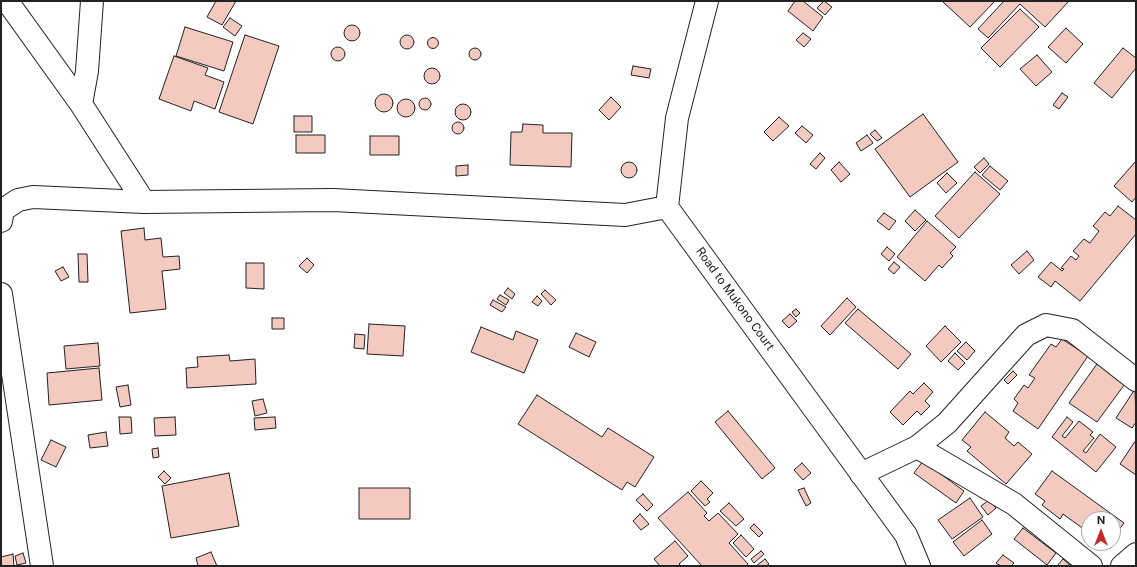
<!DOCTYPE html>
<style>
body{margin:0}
#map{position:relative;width:1137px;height:567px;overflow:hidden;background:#fff;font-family:"Public Sans",sans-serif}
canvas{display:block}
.frame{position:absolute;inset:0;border:2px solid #222;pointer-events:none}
.north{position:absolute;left:1081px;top:511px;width:40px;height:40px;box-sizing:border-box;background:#fff;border:1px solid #a7a7a7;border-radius:50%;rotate:0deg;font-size:11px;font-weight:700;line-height:16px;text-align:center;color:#222}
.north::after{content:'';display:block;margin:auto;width:14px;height:18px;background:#c62828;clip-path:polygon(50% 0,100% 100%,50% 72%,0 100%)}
</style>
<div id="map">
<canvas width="1137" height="567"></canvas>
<div class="frame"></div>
<div class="north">N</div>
</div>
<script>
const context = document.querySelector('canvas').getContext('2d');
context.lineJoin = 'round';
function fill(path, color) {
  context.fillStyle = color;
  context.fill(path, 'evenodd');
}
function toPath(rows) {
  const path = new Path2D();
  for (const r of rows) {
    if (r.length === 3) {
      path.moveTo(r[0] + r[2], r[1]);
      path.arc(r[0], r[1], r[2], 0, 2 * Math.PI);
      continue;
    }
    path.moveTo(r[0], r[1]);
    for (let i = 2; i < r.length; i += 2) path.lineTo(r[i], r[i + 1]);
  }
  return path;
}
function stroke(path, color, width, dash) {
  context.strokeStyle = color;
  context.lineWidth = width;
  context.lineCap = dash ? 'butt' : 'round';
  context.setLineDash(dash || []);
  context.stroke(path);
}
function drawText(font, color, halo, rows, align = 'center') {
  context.font = font + ' "Public Sans",sans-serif';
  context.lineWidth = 3;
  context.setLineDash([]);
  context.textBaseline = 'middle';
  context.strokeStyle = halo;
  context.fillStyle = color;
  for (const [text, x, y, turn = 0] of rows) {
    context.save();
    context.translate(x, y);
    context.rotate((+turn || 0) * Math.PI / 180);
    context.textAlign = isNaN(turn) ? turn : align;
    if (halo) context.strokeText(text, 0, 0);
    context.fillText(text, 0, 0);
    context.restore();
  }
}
const building = toPath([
 [216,1,236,1,222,25,207,17,216,1],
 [795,1,803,1,823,17,813,31,788,11,795,1],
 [824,1,832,7,825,15,817,8,824,1],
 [942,1,995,1,970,27,942,1],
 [1004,1,1069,1,1045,27,1020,4,988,38,978,29,1004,1],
 [1020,9,1039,27,1000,67,981,48,1020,9],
 [230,18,242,26,235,36,223,27,230,18],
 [352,33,8],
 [185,27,233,42,224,71,176,56,185,27],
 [1066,28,1083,44,1066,63,1048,47,1066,28],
 [803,33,811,39,804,47,796,40,803,33],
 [407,42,7],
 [245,35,279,46,253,124,219,112,245,35],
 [433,43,5.5],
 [338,54,7],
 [475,54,6],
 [1123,48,1136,58,1136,68,1112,98,1094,83,1123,48],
 [1037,55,1052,72,1036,86,1020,69,1037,55],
 [174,56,208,68,205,75,224,82,215,109,194,101,191,111,159,99,174,56],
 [633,66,651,69,649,78,631,75,633,66],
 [432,76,8],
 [1062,93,1068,97,1059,109,1053,105,1062,93],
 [384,103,9],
 [611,97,621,107,609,120,599,110,611,97],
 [425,104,6],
 [406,108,9],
 [463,112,8],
 [923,114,958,162,910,197,875,149,923,114],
 [294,116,312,116,312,132,294,132,294,116],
 [779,117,789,126,773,141,764,132,779,117],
 [458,128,6],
 [523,124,543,125,543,133,572,133,571,167,510,165,511,132,522,132,523,124],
 [802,126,813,135,806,143,795,133,802,126],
 [875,130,882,138,877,141,870,134,875,130],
 [296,135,325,135,325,153,296,153,296,135],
 [867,135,873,143,861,151,856,143,867,135],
 [370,136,399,136,399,155,370,155,370,136],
 [820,153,825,158,816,169,810,164,820,153],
 [984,158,989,164,980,173,974,167,984,158],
 [1136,161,1136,197,1132,202,1114,186,1136,161],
 [839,162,850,174,841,182,831,170,839,162],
 [629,170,8],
 [468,165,468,175,456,176,456,166,468,165],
 [990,166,1008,181,1000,190,982,175,990,166],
 [975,172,1000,194,959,238,935,216,975,172],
 [947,173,957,183,946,193,937,183,947,173],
 [1118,206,1136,220,1136,234,1080,301,1055,281,1051,287,1038,277,1051,262,1062,271,1064,269,1061,268,1071,256,1076,260,1079,256,1073,251,1084,239,1090,243,1099,231,1093,226,1105,212,1110,216,1118,206],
 [915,210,926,220,915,231,905,221,915,210],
 [884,213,896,221,889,230,877,221,884,213],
 [927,221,956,247,950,253,953,256,942,268,939,265,925,281,897,257,927,221],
 [144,228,145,240,161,238,163,257,179,256,180,269,162,271,166,309,130,313,121,231,144,228],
 [887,247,895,254,889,261,881,254,887,247],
 [1027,251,1034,260,1019,274,1011,265,1027,251],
 [78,254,87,254,88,282,79,282,78,254],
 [307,258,314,265,307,273,299,266,307,258],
 [894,262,900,267,894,274,888,269,894,262],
 [246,263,264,263,264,289,246,288,246,263],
 [63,267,69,277,61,281,55,271,63,267],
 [508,288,515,294,512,299,504,293,508,288],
 [545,290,556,300,551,305,541,294,545,290],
 [500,295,509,300,506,305,497,299,500,295],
 [537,296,542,301,538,306,532,302,537,296],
 [847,298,856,307,830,335,821,326,847,298],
 [493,300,506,307,502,312,490,305,493,300],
 [796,309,800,313,796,317,792,312,796,309],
 [858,309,911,354,898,369,845,323,858,309],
 [790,314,797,321,789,328,782,321,790,314],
 [272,318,284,318,284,329,272,329,272,318],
 [369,324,405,326,403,356,367,354,369,324],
 [945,326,961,342,941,362,926,346,945,326],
 [481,327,513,340,516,331,538,340,524,373,471,352,481,327],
 [576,333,596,342,589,357,569,347,576,333],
 [355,334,365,335,364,349,354,348,355,334],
 [1062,339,1088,356,1038,429,1013,411,1018,403,1014,399,1024,385,1028,388,1035,378,1029,375,1051,344,1056,347,1062,339],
 [966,342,975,351,967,360,957,351,966,342],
 [98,343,100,366,66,369,64,346,98,343],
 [955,353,965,363,958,370,948,361,955,353],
 [229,355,230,361,255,359,256,384,187,388,186,368,198,367,197,357,229,355],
 [1102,357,1130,377,1097,422,1069,403,1102,357],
 [99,368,102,400,49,405,47,373,99,368],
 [1013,371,1017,375,1008,384,1004,380,1013,371],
 [924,383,933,392,925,401,930,406,921,415,917,411,903,425,890,412,910,391,913,394,924,383],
 [128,385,131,405,120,407,116,387,128,385],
 [1135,389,1136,422,1132,428,1116,418,1135,389],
 [537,395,602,437,608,428,654,457,635,487,627,482,622,490,518,424,537,395],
 [263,399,267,413,255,416,252,401,263,399],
 [728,411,775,468,762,479,715,422,728,411],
 [985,412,1009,432,1005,438,1014,446,1018,442,1032,454,1006,484,967,451,971,447,962,440,985,412],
 [119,417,131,417,132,433,120,434,119,417],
 [175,417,176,435,155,436,154,418,175,417],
 [275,417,276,428,255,430,254,418,275,417],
 [1067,417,1073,422,1062,436,1065,438,1079,421,1093,432,1090,435,1094,438,1083,451,1086,453,1100,434,1116,447,1096,472,1052,437,1067,417],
 [106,432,108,446,90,448,88,435,106,432],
 [51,440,66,447,56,467,41,460,51,440],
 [1136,440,1136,475,1120,464,1136,440],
 [158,448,159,457,153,458,152,449,158,448],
 [923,461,964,491,956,503,914,473,923,461],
 [802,463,811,473,803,480,794,470,802,463],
 [164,471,171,478,165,484,158,477,164,471],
 [1052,471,1124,523,1113,538,1113,519,1089,519,1089,533,1063,514,1060,519,1042,505,1045,501,1035,494,1052,471],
 [229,473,239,526,171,538,162,486,229,473],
 [701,481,713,493,707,499,710,502,705,506,691,491,701,481],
 [359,488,410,488,410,519,359,519,359,488],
 [804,488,811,503,806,506,798,490,804,488],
 [688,492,707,513,704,516,709,521,718,513,738,534,729,543,748,564,747,566,702,566,658,518,688,492],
 [643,494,653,505,647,511,636,500,643,494],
 [970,498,983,517,952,539,938,520,970,498],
 [989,500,996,508,988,515,981,506,989,500],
 [729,503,744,519,736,526,720,511,729,503],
 [640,514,649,524,641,530,633,521,640,514],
 [982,520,992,534,964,556,953,542,982,520],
 [754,524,763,533,759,537,750,528,754,524],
 [1023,528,1056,553,1047,565,1014,539,1023,528],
 [741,535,754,549,746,557,733,543,741,535],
 [675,541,688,556,679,564,681,566,660,566,654,559,675,541],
 [761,551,764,554,754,563,751,559,761,551],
 [211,552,217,566,198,566,196,558,211,552],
 [23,553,26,563,17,565,15,556,23,553],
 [13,554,14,566,1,566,1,557,13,554],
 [1003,555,1014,563,1011,566,1001,566,996,563,1003,555],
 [765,559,769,564,766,566,756,566,765,559],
 [1063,559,1071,566,1057,566,1063,559]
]);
const minor = toPath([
 [7,1,81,104,144,202],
 [707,1,677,118,667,207,906,535,919,566],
 [81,104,87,71,92,1],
 [1,221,3,210,18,200,33,197,144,202,333,200,625,215,667,207],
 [1,294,42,566],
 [917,447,1014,504,1091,566],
 [861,474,917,447,947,423,1026,335,1046,325,1072,330,1136,380],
 [1122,566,1136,554]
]);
const streetNames = [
 ["Road to Mukono Court",735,299,54]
];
fill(building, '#f3c9c0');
stroke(building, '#222', 1);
stroke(minor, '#222', 24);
stroke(minor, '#fff', 22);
drawText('12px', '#222', '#fff', streetNames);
</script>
